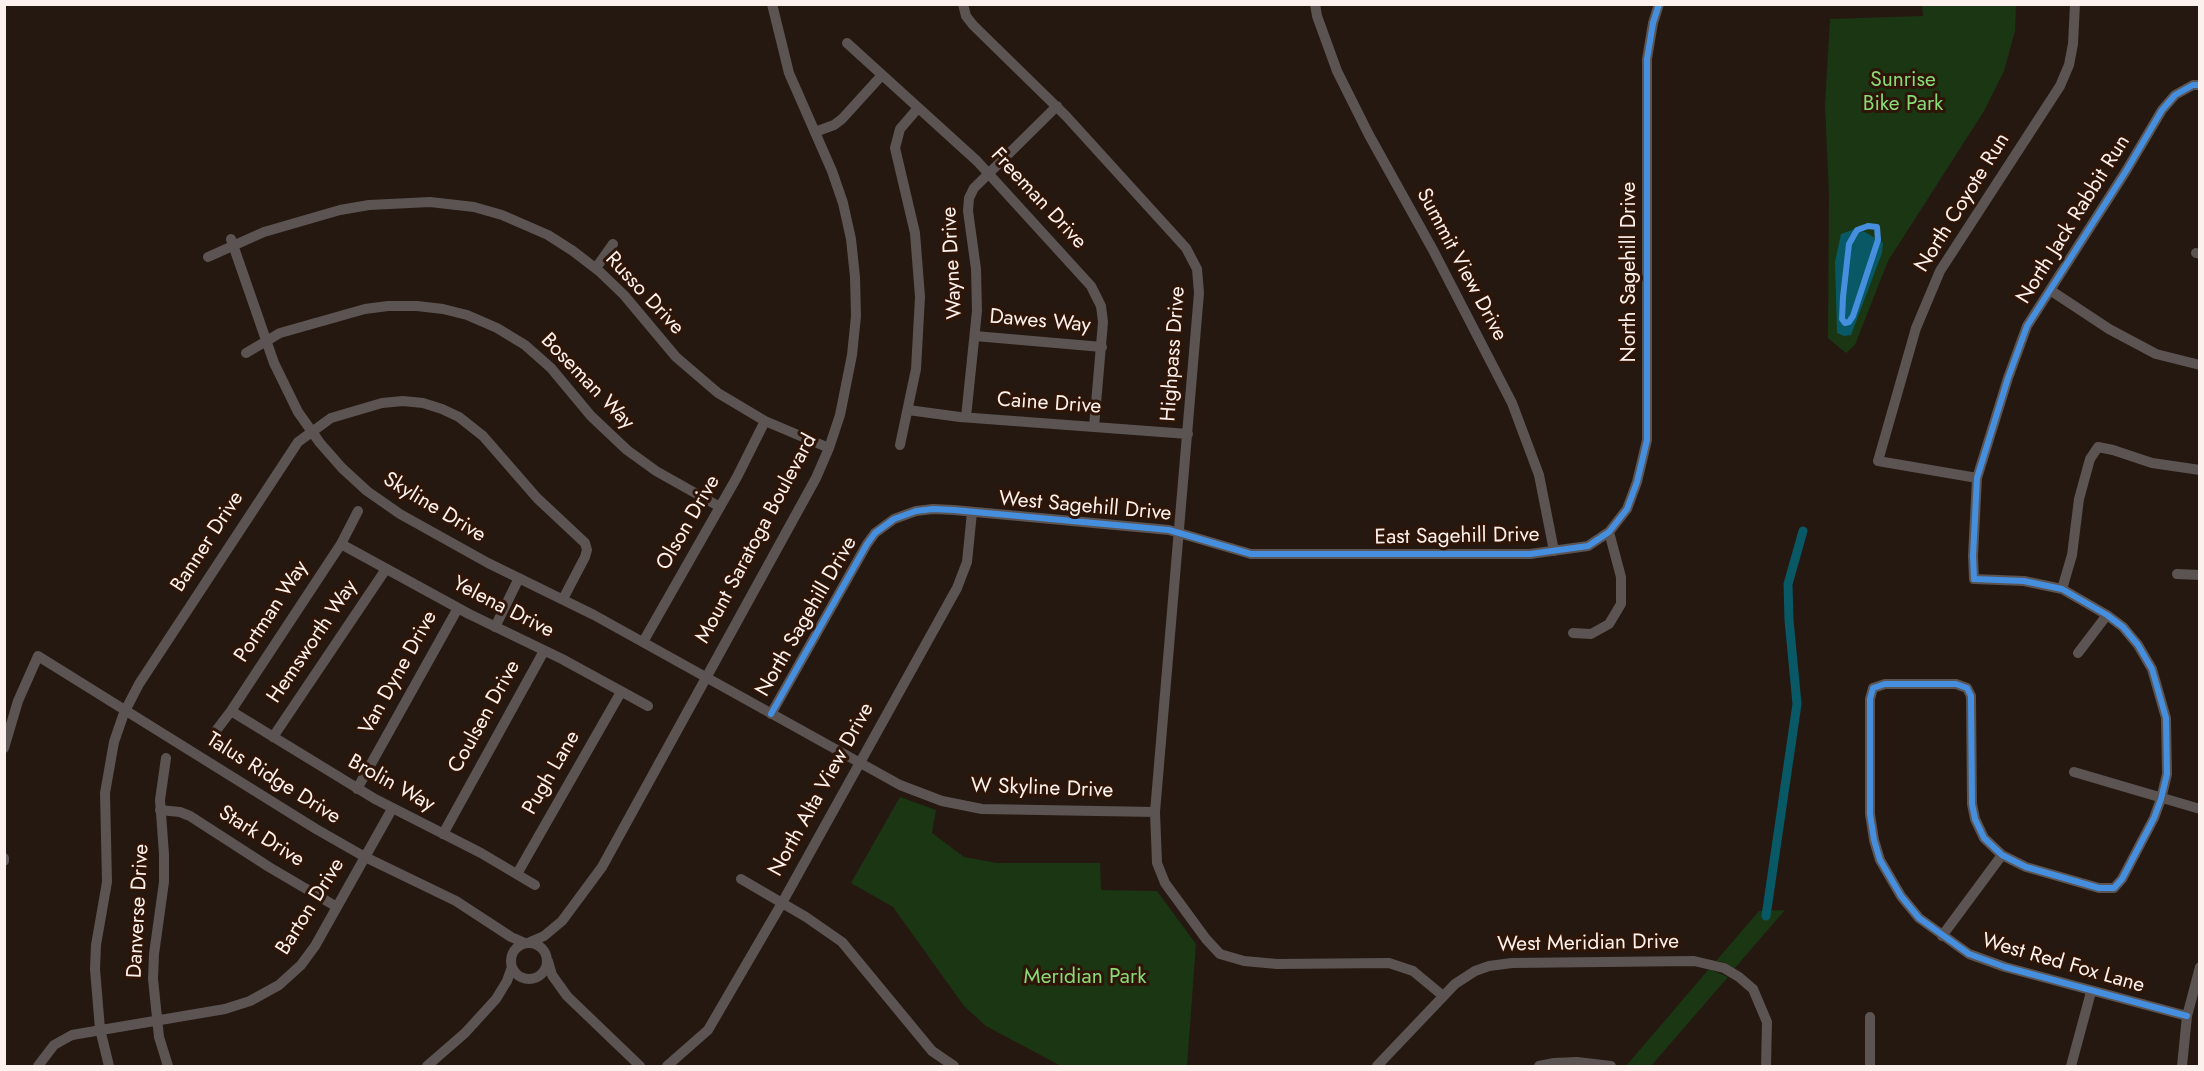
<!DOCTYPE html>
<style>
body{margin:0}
#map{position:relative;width:2204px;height:1071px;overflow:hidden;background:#251810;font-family:Jost,sans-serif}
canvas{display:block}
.frame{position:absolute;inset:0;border:6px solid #fcf1ec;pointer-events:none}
</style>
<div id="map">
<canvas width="2204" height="1071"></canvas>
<div class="frame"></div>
</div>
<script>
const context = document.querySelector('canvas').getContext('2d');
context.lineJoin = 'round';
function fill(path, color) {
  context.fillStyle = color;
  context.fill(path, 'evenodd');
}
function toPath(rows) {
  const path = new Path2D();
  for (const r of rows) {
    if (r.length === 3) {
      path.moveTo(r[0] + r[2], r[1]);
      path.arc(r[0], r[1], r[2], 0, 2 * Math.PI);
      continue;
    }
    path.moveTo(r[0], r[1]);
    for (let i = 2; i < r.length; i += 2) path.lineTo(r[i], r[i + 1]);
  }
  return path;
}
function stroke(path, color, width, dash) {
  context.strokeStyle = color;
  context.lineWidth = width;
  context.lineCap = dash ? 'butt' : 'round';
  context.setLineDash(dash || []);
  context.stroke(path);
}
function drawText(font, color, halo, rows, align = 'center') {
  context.font = font + ' Jost,sans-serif';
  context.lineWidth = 6;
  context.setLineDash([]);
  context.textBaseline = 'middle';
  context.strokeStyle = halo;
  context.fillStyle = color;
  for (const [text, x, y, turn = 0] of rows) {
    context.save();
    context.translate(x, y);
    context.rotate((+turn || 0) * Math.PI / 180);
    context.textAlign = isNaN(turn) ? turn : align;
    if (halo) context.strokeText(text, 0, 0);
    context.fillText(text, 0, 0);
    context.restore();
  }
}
const green = toPath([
 [1922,5,2016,5,2015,31,2004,71,1984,111,1888,261,1855,345,1846,353,1828,338,1829,195,1825,105,1830,19,1923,16],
 [900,797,936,810,932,833,964,857,997,863,1100,863,1101,890,1157,891,1196,944,1187,1066,1061,1066,986,1026,964,1006,893,907,851,883],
 [1785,910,1734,969,1723,962,1716,961,1759,911],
 [1709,969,1728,977,1651,1066,1626,1066]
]);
const water = toPath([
 [1852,230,1865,232,1883,243,1882,253,1851,335,1844,336,1837,333,1835,262,1841,234]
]);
const canal = toPath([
 [1766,916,1797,704,1789,620,1788,584,1803,531]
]);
const minor = toPath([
 [963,4,966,16,973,25,1066,116,1186,248,1197,269,1199,293,1155,812,1157,863,1165,883,1206,939,1220,954,1244,961,1277,964,1389,963,1413,971,1442,995],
 [1315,4,1317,16,1337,71,1369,135,1433,250,1512,403,1539,475,1554,551],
 [847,43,977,161,1091,286,1101,306,1103,322,1094,427],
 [815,132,834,125,842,119,882,75],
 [231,239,274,363,298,412,320,443,342,468,367,491,400,514,488,563,594,615,900,785,942,801,982,809,1155,812],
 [2196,253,2200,254],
 [208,257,264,232,340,210,369,205,430,202,474,207,502,215,548,235,573,251,599,271,624,295,676,357,718,393,765,421,829,448],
 [596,268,613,244],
 [2050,290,2109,329,2156,354,2200,365],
 [975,336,1102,347],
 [246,353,280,333,365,309,388,306,417,306,443,309,467,315,497,328,525,345,551,368,591,416,627,450,656,471,720,507],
 [908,410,960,417,1188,434],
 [966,417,977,311,976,269,968,211,969,198,974,188,1057,106],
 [900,445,916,369,920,297,915,233,895,148,900,129,918,108],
 [1977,478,1878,461,1916,328,1940,271,2060,86,2069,65,2073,44,2075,4],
 [341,544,469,614,562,659,648,706],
 [2177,574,2200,575],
 [2062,589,2072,555,2079,499,2090,459,2098,447,2113,450,2152,463,2200,470],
 [495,627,519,578],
 [1573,633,1591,634,1609,624,1621,604,1621,577,1609,532],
 [643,642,737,477,765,421],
 [2078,653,2107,615],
 [231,711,375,799,481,853,535,885],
 [771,714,867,544,875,533,894,519,916,511,933,509,954,510,1169,530,1251,554,1530,554,1588,546,1609,532,1627,509,1637,482,1647,440,1647,59,1653,23,1659,4],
 [215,732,231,711,341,544,358,511],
 [273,737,386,569],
 [4,748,18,701,38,656,316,829,365,857,456,901,511,937,525,943],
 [166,758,160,800,164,854,164,882,154,954,153,979,159,1037,168,1066],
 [2074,772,2200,809],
 [357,789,458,608],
 [160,810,180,812,190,816,269,867,337,907],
 [443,834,544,651],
 [4,858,4,861],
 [517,874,621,692],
 [741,879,806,917,842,942,932,1051,954,1066],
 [1942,936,2002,855],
 [530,942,544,936,562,921,602,867,816,478,829,448,840,415,852,355,856,316,855,277,851,239,843,203,832,171,789,73,772,4],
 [529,961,18],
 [548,961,552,975,567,996,640,1066],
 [2187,1016,2005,967,1969,954,1919,918,1901,896,1880,860,1874,840,1870,814,1870,699,1873,688,1885,684,1956,684,1967,688,1971,696,1972,804,1975,819,1984,838,2002,855,2026,867,2099,888,2114,888,2122,879,2154,818,2161,799,2167,774,2166,718,2152,669,2138,645,2123,627,2107,615,2062,589,2024,581,1974,579,1973,556,1977,478,2008,378,2027,326,2126,171,2162,110,2175,95,2193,85,2200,85],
 [38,1066,54,1045,72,1035,225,1009,250,1001,279,985,301,965,315,946,392,809],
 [109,1066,100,1029,95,969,96,945,107,882,105,793,114,742,124,713,139,684,298,442,331,418,382,403,403,401,423,403,442,409,459,417,483,436,537,498,585,543,587,550,585,557,563,599],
 [427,1066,465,1033,496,999,507,981,512,967],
 [667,1066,708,1030,782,903,957,588,967,562,972,512],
 [1377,1066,1455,984,1475,971,1489,966,1512,963,1694,961,1724,968,1739,977,1753,989,1767,1022,1766,1066],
 [1539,1066,1554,1063,1577,1062,1611,1066],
 [1870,1066,1870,1017],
 [2071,1066,2091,992],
 [2182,1066,2187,1016,2200,967]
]);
const cycleway = toPath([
 [1868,226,1877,227,1878,240,1853,316,1849,322,1845,323,1842,319,1843,297,1849,244,1857,230,1868,226],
 [771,714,867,544,875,533,894,519,916,511,933,509,954,510,1169,530,1251,554,1530,554,1588,546,1609,532,1627,509,1637,482,1647,440,1647,59,1653,23,1659,4],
 [2187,1016,2005,967,1969,954,1919,918,1901,896,1880,860,1874,840,1870,814,1870,699,1873,688,1885,684,1956,684,1967,688,1971,696,1972,804,1975,819,1984,838,2002,855,2026,867,2099,888,2114,888,2122,879,2154,818,2161,799,2167,774,2166,718,2152,669,2138,645,2123,627,2107,615,2062,589,2024,581,1974,579,1973,556,1977,478,2008,378,2027,326,2126,171,2162,110,2175,95,2193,85,2200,85]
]);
const parkNames = [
 ["Sunrise",1903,81],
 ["Bike Park",1903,105],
 ["Meridian Park",1085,978]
];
const streetNames = [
 ["Freeman Drive",1038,199,47],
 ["North Coyote Run",1963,203,-58],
 ["North Jack Rabbit Run",2074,220,-58],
 ["Wayne Drive",953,263,-93],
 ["Summit View Drive",1461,265,62],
 ["North Sagehill Drive",1630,272,-90],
 ["Russo Drive",644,294,47],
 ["Dawes Way",1040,322,5],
 ["Highpass Drive",1174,354,-86],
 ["Boseman Way",587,382,46],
 ["Caine Drive",1049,404,4],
 ["West Sagehill Drive",1085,507,5],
 ["Skyline Drive",434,508,31],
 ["Olson Drive",689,523,-60],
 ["East Sagehill Drive",1457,537,-1],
 ["Mount Saratoga Boulevard",757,539,-62],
 ["Banner Drive",208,542,-57],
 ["Yelena Drive",503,608,27],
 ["Portman Way",272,612,-57],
 ["North Sagehill Drive",807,617,-60],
 ["Hemsworth Way",313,642,-56],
 ["Van Dyne Drive",399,673,-61],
 ["Coulsen Drive",485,717,-61],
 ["Pugh Lane",552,773,-60],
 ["Talus Ridge Drive",273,779,32],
 ["Brolin Way",391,784,29],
 ["W Skyline Drive",1042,789,2],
 ["North Alta View Drive",822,790,-61],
 ["Stark Drive",261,837,32],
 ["Barton Drive",311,907,-58],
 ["Danverse Drive",139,911,-87],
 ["West Meridian Drive",1588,944,-1],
 ["West Red Fox Lane",2063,964,16]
];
fill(green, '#1b3613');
fill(water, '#095865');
stroke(canal, '#095865', 9);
stroke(minor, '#5b5452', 10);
stroke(cycleway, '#468fdf', 6);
drawText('21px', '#89db76', '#2e1507', parkNames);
drawText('21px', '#fcf1ec', '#2e1507', streetNames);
</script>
